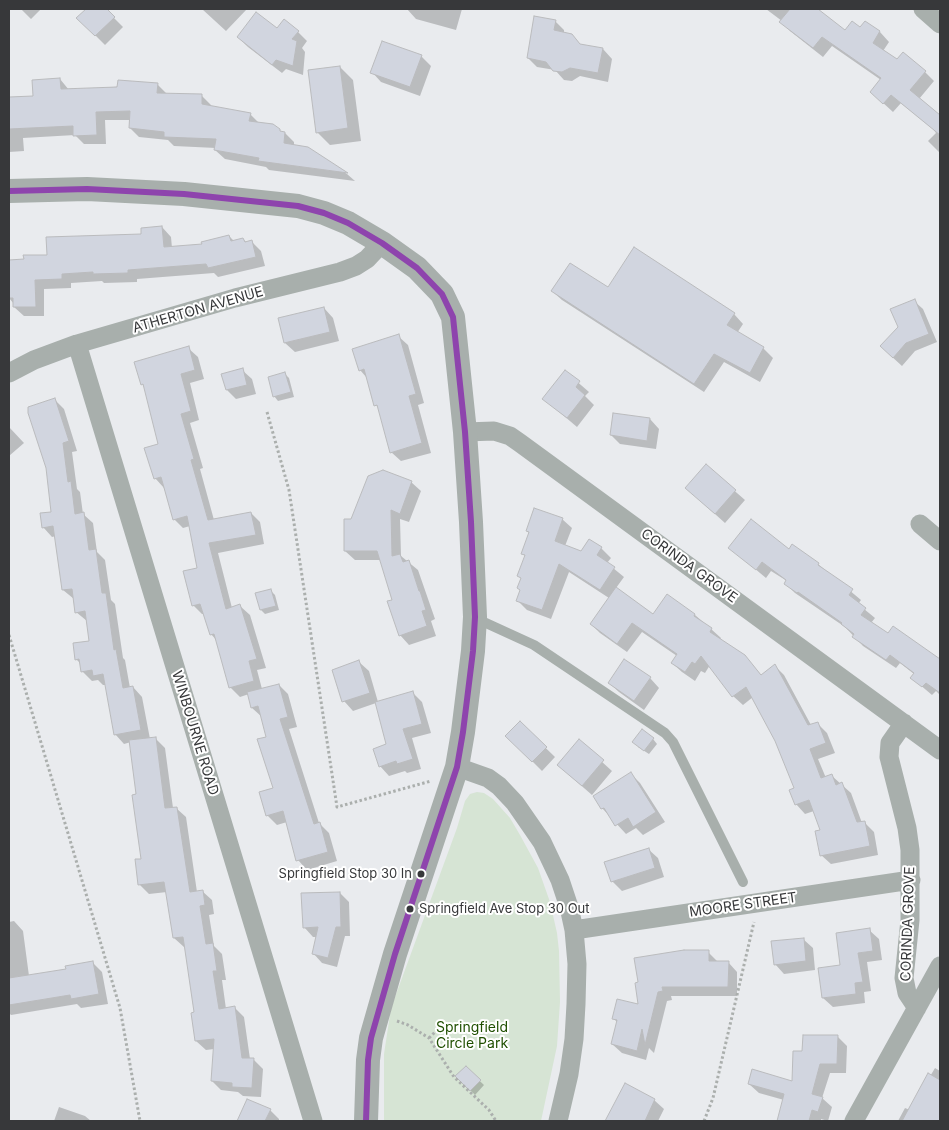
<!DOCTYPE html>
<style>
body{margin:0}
#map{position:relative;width:949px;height:1130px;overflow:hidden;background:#e9ebee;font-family:Inter,sans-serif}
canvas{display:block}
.frame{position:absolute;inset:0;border:10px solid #37383a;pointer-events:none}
</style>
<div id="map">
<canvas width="949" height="1130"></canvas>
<div class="frame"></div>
</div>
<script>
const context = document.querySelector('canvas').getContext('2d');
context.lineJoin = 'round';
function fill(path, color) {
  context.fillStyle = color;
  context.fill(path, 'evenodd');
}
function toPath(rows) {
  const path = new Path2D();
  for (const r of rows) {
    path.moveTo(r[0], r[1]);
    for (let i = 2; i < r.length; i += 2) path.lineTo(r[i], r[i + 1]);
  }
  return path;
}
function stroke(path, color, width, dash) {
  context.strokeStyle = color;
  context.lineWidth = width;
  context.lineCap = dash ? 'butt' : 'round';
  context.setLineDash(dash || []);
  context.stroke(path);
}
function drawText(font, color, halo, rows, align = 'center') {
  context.font = font + ' Inter,sans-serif';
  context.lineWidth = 4;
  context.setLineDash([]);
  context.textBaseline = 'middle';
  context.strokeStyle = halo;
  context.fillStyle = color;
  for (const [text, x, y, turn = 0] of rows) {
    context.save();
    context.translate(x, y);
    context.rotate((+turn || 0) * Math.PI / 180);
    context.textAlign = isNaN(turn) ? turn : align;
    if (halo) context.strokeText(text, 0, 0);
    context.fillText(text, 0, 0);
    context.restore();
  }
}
const green = toPath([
 [477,792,484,793,493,799,510,818,520,835,538,868,550,902,557,933,559,951,560,1002,557,1046,541,1121,384,1121,384,1054,391,1008,457,828,465,801,470,794]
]);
const shadow = toPath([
 [21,9,41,9,31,19],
 [87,9,105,9,123,27,105,45,78,18],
 [202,9,247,9,226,31],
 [407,9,462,9,456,30,416,19],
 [766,9,816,9,846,32,861,29,865,22,880,32,889,42,883,51,897,61,925,72,934,81,919,99,940,117,940,153,928,141,936,133,933,129,901,103,893,112,881,101,881,80,832,46,823,57,790,31,782,21],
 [555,21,564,30,564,33,571,35,581,45,603,49,612,59,608,82,580,76,572,81,564,80,555,70,537,67,528,58],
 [277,30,298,32,307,41,302,48,305,52,303,75,286,69,282,73,248,47,238,37],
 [383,42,422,57,431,66,420,96,381,82,372,72],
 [340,67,353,80,361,141,330,145,317,132],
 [60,79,69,90,157,84,167,94,201,95,211,105,211,107,250,114,260,124,285,133,294,142,294,146,307,148,347,174,355,181,269,170,266,167,225,159,215,150,216,148,174,146,168,140,139,137,130,128,131,120,105,120,106,144,84,144,75,135,23,138,24,151,9,152,9,82,9,99,34,97],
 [162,227,171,237,172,248,203,245,229,236,234,241,243,239,247,243,252,242,261,251,265,266,218,277,214,273,137,279,137,282,104,283,102,281,71,283,71,288,44,289,44,316,24,316,14,307,14,304,9,298,9,261,25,261,49,256,143,235],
 [609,288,734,314,743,324,737,333,763,348,773,358,760,382,724,362,704,392,562,300,552,291],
 [914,301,923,309,937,342,915,351,902,366,890,355,899,327],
 [324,308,333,318,339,341,295,352,285,343],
 [398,336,408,345,424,403,418,405,431,453,401,461,391,452,379,408,376,405,367,378,360,370],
 [188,348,198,357,204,379,190,383,199,420,190,423,203,468,200,469,214,520,251,513,260,522,264,544,218,553,232,608,240,606,250,615,266,668,257,670,262,689,279,685,288,694,297,727,289,729,319,823,329,833,337,861,307,870,298,860,287,822,277,825,267,815,275,789,267,737,262,717,252,708,249,694,240,697,230,687,217,641,211,634,204,614,202,614,193,605,199,569,190,526,183,528,174,519,164,488,155,478,160,445,146,389,142,384],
 [242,370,252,379,256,394,236,399,227,390],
 [566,372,589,392,585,396,594,405,577,427,544,399],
 [285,374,289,378,294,397,278,401,274,396],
 [54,399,64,409,77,451,72,452,77,489,80,492,83,514,93,523,97,552,105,560,111,600,115,604,123,658,125,660,130,688,133,687,142,697,150,739,155,738,165,748,173,808,176,808,186,817,197,892,202,891,212,900,214,914,209,915,214,946,222,954,226,980,222,980,226,1009,235,1008,244,1017,250,1059,254,1060,263,1069,261,1097,243,1096,238,1092,221,1090,212,1081,214,1049,206,1050,196,1041,196,1013,186,947,184,947,174,938,167,892,149,894,140,885,136,860,143,860,138,796,131,742,124,744,115,734,106,685,103,685,98,680,92,681,82,671,81,664,76,659,90,642,87,621,76,612,74,599,63,590,56,536,52,537,43,527,52,513,47,468,28,408],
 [650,419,659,429,656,449,620,444,611,435],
 [9,427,24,443,9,456],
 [706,466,745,500,725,523,696,497],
 [411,482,421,491,409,522,400,519,401,556,418,570,435,619,431,621,436,636,409,645,400,635,393,601,381,560,355,560,345,551,352,521],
 [562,519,572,528,565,546,581,553,589,540,601,548,611,558,607,563,624,577,616,588,654,615,667,596,695,615,711,629,721,638,720,640,744,656,762,676,775,666,784,675,811,725,817,723,827,733,835,753,818,759,826,778,832,776,851,793,862,823,864,822,874,832,878,855,831,864,821,855,822,831,814,811,805,814,796,804,795,789,776,741,753,697,743,705,733,696,710,665,705,673,701,671,695,681,682,672,672,663,677,656,642,632,627,652,600,633,591,624,609,598,569,572,551,619,527,610,517,600,521,591,518,588,522,579,519,576,526,557,523,554,530,534,527,531],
 [730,548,789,550,818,564,861,600,858,604,875,618,871,623,889,635,894,628,940,661,940,695,936,691,932,695,912,678,914,674,900,663,896,668,863,646,845,627,795,593,785,583,787,581,771,571,766,578],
 [271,591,275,595,279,610,265,614,261,610],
 [359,662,369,671,378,702,413,693,422,702,431,733,412,738,421,769,407,773,405,771,389,776,380,766,388,745,376,703,353,711,344,701],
 [650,678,659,688,644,710,619,692,609,683],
 [520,723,555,757,542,771,507,736],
 [653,739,657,744,649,754,638,747],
 [579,741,612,771,592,795,568,774],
 [631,774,640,783,665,822,643,835,636,828,626,834,602,808],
 [648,849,658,858,664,877,622,891,612,881],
 [340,893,349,902,350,936,345,936,337,967,322,963,313,953,317,937,313,937,304,927],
 [14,921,23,931,29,976,67,970,93,963,102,972,108,1004,81,1008,77,1004,11,1015,9,1013,9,922],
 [869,930,879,939,882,960,867,962,871,991,864,992,865,1003,833,1007,823,998,842,966],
 [803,939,813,948,815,970,784,974,775,964],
 [708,952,718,962,728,962,737,972,737,996,671,996,672,1000,667,1001,654,1053,649,1048,646,1060,622,1053,612,1044,617,1022,613,1018,640,1005,636,984],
 [837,1036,847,1046,846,1073,830,1073,822,1098,832,1107,828,1121,821,1119,821,1121,778,1121,784,1100,759,1093,749,1084,793,1082,804,1053],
 [466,1068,484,1085,475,1095,457,1076],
 [935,1068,940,1071,940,1121,898,1121,905,1108,910,1110],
 [247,1100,270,1110,279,1119,279,1121,238,1121],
 [654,1100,664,1109,658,1121,609,1121,607,1120],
 [59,1107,85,1116,91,1121,54,1121]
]);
const building = toPath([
 [86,9,107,9,115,17,95,36,76,18,86,9],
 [790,9,818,9,845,30,852,21,860,27,865,21,880,31,873,43,897,59,903,52,926,71,910,90,940,115,940,135,891,95,883,104,870,92,881,78,822,37,813,48,779,22,790,9],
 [256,12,277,28,284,19,299,31,292,39,297,41,293,66,276,60,272,65,237,37,256,12],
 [534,16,556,20,554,30,572,34,580,44,603,48,598,73,570,68,562,72,553,71,546,62,527,58,534,16],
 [382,41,422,55,410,87,370,73,382,41],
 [340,66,348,128,316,133,308,70,340,66],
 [60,78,61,89,117,87,118,80,158,83,157,93,202,94,202,104,251,113,249,121,273,124,280,129,280,131,285,132,284,143,308,147,348,173,258,161,259,158,214,150,216,139,164,137,164,132,129,128,130,111,96,112,97,135,73,136,73,126,9,129,9,97,33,96,32,80,60,78],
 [162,226,164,247,202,244,201,242,229,235,231,241,243,238,245,242,252,240,256,257,208,268,206,264,128,270,128,273,93,274,93,272,62,274,62,279,35,280,36,307,13,307,13,298,9,298,9,260,24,259,23,255,47,255,46,237,141,234,141,228,162,226],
 [634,247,735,313,727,325,764,347,750,373,714,354,694,384,551,291,570,263,608,287,634,247],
 [915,299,929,334,906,343,893,358,880,346,898,327,890,309,915,299],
 [324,307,330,332,284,343,278,318,324,307],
 [399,334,416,394,409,396,422,443,390,453,377,405,374,406,364,369,359,371,352,349,399,334],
 [189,346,195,370,181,374,191,411,181,414,194,459,191,460,208,520,251,512,256,535,209,543,226,609,240,604,257,659,249,661,254,681,229,688,214,634,210,635,200,604,192,606,183,571,197,568,187,516,173,520,161,477,154,479,144,448,158,444,143,384,141,385,134,362,189,346],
 [243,368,247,385,226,390,221,374,243,368],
 [565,370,580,381,576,387,585,395,567,418,542,399,565,370],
 [285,372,291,392,273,397,268,377,285,372],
 [55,398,69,441,63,443,68,482,71,481,75,514,84,512,89,550,96,549,102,593,106,593,114,650,116,649,123,688,133,686,141,730,114,735,103,674,93,676,92,670,81,672,79,659,75,660,73,643,89,641,85,611,75,613,72,589,62,590,53,526,42,528,40,513,51,512,46,468,28,413,28,407,55,398],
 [613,413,650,418,647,441,610,435,613,413],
 [706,464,736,490,715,514,685,488,706,464],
 [383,470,412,481,400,514,391,510,392,556,400,554,403,562,409,560,419,591,420,591,426,610,422,611,427,626,399,636,387,601,392,600,377,551,344,551,344,519,351,519,368,476,383,470],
 [534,508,563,518,555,541,581,551,589,539,602,547,597,555,615,567,600,590,559,564,542,610,516,601,520,590,517,588,521,578,517,576,525,555,521,554,529,532,526,531,534,508],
 [751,519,789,549,792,544,819,563,818,565,853,589,849,595,866,608,861,615,888,633,893,626,940,659,940,693,926,683,922,687,910,678,914,673,890,655,886,660,852,637,854,634,841,624,842,623,798,592,797,593,784,584,786,580,762,562,756,570,728,548,751,519],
 [616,587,653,614,667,594,695,614,694,616,712,628,710,632,745,655,761,675,775,664,808,725,818,722,826,743,810,749,821,778,832,774,836,785,842,782,857,822,865,821,870,846,820,856,815,831,820,830,809,800,795,805,789,790,794,788,775,741,746,687,732,697,701,656,695,664,692,662,685,672,671,663,677,654,632,623,617,644,590,624,616,587],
 [271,589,276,606,260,610,255,593,271,589],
 [624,659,651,677,634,701,608,683,624,659],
 [359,660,370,693,342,702,332,670,359,660],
 [279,684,288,717,280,719,314,824,320,822,328,852,296,861,283,811,266,816,259,792,273,788,257,739,266,737,258,706,251,708,247,692,279,684],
 [413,691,422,724,403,729,413,759,397,764,396,761,379,767,373,749,386,744,375,702,413,691],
 [520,721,547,747,532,762,505,736,520,721],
 [642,729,654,738,644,751,632,742,642,729],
 [156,737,165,808,177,807,190,892,203,890,205,905,200,906,206,944,213,943,217,971,213,971,219,1009,235,1006,242,1058,254,1058,252,1088,232,1087,232,1083,211,1081,214,1039,195,1041,191,1013,194,1012,183,937,173,938,164,882,138,885,135,859,141,859,132,795,136,794,129,740,156,737],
 [579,739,604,760,582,786,557,765,579,739],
 [631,772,656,812,633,827,628,818,615,826,604,808,601,809,593,796,631,772],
 [649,848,655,868,611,882,604,862,649,848],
 [340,892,341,927,336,927,328,958,312,954,318,927,303,928,301,893,340,892],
 [870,928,873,951,858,953,863,982,855,983,856,994,822,998,818,968,840,965,836,933,870,928],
 [804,938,806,961,774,965,771,941,804,938],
 [684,950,709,950,709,961,729,961,728,987,662,987,663,991,658,992,645,1045,642,1029,637,1051,611,1044,617,1020,612,1019,617,999,638,1004,635,983,638,982,634,958,684,950],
 [93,961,99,994,71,999,70,995,9,1005,9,978,66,969,65,966,93,961],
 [803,1035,838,1035,837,1064,820,1064,812,1094,823,1097,818,1112,812,1110,809,1121,777,1121,784,1094,748,1084,752,1069,792,1081,793,1051,802,1051,803,1035],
 [466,1066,481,1080,470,1091,455,1076,466,1066],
 [928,1073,940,1080,940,1121,902,1121,928,1073],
 [625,1083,655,1099,645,1121,605,1121,625,1083],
 [247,1099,271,1109,265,1121,237,1121,247,1099]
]);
const path = toPath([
 [267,412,289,490,337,807,431,781],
 [9,635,120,1008,140,1121],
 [397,1021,408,1025,429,1038,454,1077,489,1110,496,1121],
 [429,1038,441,1026],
 [704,1121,713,1098,754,922]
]);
const service = toPath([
 [475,618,534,645,665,733,673,742,743,882]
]);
const minor = toPath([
 [923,9,940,24],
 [77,344,313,1121],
 [9,373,34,360,77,344,235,298,340,272,356,266,367,259,382,243],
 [465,432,494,431,510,436,520,443,940,750],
 [920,524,940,541],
 [904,723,890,743,889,757,907,828,910,850,910,920,904,978,907,993,917,1008],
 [457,767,488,778,499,786,515,803,542,842,560,880,569,907,574,930,577,964,576,1004,574,1039,569,1074,558,1121],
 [574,930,911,880],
 [854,1121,940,966]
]);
const tertiary = toPath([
 [9,191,87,189,184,194,298,206,324,213,348,223,382,243,417,268,442,294,453,317,465,432,471,522,475,617,473,651,463,732,457,767,395,954,371,1038,368,1060,366,1121]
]);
const bus1 = toPath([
 [9,191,87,189,184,194,298,206,324,213,348,223,382,243,417,268,442,294,453,317,465,432,471,522,475,617,473,651,463,732,457,767,395,954,371,1038,368,1060,366,1121]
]);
const markers = [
 [421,874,4.5,"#37383a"],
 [410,909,4.5,"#37383a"]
];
const busNames = [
 ["Springfield Stop 30 In",412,874],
 ["Springfield Ave Stop 30 Out",419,909,"left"]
];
const streetNames = [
 ["ATHERTON AVENUE",198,310,-16],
 ["CORINDA GROVE",689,566,36],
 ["WINBOURNE ROAD",195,733,73],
 ["MOORE STREET",743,905,-8],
 ["CORINDA GROVE",908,924,-88]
];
const parkNames = [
 ["Springfield",472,1028],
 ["Circle Park",472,1044]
];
fill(green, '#d6e4d4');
fill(shadow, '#0003');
fill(building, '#d1d5df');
stroke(building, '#babbbd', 1);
stroke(path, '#abafad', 3, [2.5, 2.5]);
stroke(service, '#a8afac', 10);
stroke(minor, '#a8afac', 19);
stroke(tertiary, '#a8afac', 24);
stroke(bus1, '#8e44ad', 6);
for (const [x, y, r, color] of markers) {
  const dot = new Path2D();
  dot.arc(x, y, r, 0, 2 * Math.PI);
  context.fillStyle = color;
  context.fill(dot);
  stroke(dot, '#fff', 2);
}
drawText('13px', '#37383a', '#fff', busNames, 'right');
drawText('14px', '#37383a', '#fff', streetNames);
drawText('14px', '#1f4f01', '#fff', parkNames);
</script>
